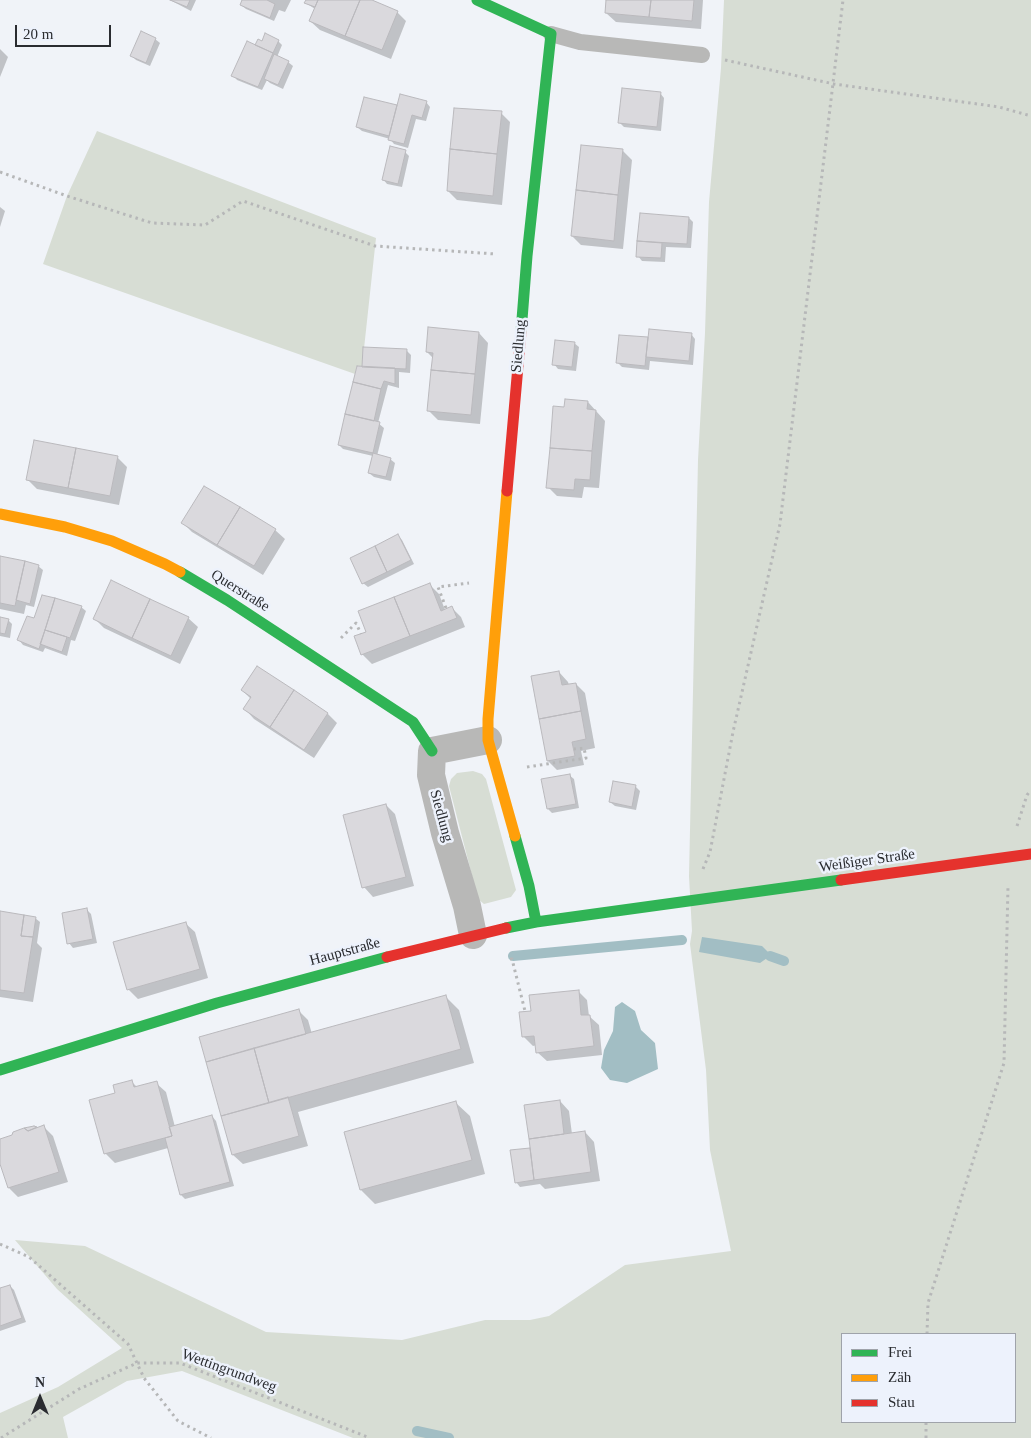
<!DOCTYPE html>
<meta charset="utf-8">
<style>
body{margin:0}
#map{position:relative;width:1031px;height:1438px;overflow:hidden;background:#f0f3f8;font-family:Georgia,serif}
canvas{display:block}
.legend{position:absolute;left:841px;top:1333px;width:175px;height:90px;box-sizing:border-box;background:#edf2fc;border:1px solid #9fa3aa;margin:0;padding:6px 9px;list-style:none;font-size:15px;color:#2a2c30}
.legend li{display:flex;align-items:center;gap:10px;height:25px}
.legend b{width:25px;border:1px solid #9fa3aa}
.north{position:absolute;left:15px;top:1373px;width:50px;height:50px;-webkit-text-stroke:4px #edf2fc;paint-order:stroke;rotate:0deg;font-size:14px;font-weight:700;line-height:20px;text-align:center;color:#2a2c30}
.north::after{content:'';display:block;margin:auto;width:18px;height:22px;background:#2a2c30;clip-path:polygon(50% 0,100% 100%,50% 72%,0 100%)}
.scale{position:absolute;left:15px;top:25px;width:96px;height:22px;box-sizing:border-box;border:2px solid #2a2c30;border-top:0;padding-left:6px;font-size:15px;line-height:18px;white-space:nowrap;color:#2a2c30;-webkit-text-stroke:4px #edf2fc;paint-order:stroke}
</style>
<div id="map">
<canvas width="1031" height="1438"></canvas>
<ul class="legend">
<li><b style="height:6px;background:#30b455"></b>Frei</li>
<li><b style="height:6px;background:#ff9f0a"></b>Zäh</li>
<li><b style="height:6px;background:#e5322d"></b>Stau</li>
</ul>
<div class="north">N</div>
<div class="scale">20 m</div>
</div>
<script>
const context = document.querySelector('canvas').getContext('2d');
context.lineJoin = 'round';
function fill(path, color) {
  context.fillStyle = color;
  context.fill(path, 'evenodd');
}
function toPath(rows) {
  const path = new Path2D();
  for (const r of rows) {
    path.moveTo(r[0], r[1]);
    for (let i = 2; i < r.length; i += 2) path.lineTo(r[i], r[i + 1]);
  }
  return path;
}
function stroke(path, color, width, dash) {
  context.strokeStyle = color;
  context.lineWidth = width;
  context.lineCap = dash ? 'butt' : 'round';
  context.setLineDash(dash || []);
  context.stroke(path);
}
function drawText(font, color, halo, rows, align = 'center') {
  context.font = font + ' Georgia,serif';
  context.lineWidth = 5;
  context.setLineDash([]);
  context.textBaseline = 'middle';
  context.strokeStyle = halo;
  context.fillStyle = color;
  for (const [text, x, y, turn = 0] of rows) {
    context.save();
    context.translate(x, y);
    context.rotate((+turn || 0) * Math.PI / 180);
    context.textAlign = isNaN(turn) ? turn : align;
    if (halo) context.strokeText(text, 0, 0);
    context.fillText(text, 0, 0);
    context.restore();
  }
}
const green = toPath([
 [724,0,1031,0,1031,1438,353,1438,182,1371,127,1381,63,1417,68,1438,0,1438,0,1413,58,1387,122,1348,57,1289,15,1240,85,1246,266,1332,402,1340,485,1320,530,1320,549,1316,625,1265,731,1251,710,1150,706,1070,690,944,692,931,689,876,698,460,705,333,709,202,721,68],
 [842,1334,1015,1334,1015,1422,842,1422],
 [97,131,376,238,362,367,357,366,355,374,43,264,67,196],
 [473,771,482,774,486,779,516,890,511,897,484,904,478,899,449,786,451,779,457,773]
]);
const water = toPath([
 [702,937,762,946,770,954,770,956,760,963,699,952],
 [622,1002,635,1011,641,1030,655,1043,658,1069,627,1083,610,1080,601,1068,604,1050,613,1031,615,1007]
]);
const shadow = toPath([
 [170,0,196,0,191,11],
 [243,0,291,0,285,12,279,10,274,21,246,9,241,5],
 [307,0,368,0,397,12,406,21,391,59,320,30,310,21,315,9,306,3],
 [607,0,703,0,701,29,616,22,606,13],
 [155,39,160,43,150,66,136,60,132,56],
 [278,41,282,45,277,57,288,62,293,66,283,89,270,83,267,80,262,90,237,80,233,75,256,46,263,43],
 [0,49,8,57,0,77],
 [660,93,664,98,661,131,624,127,619,122],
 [365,98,398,107,426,102,430,107,426,121,416,119,408,148,394,144,390,139,362,131,357,127],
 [501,113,510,122,502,205,457,200,448,191],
 [623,151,632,160,623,249,581,245,572,236],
 [405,152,409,156,402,187,387,184,383,179],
 [0,207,5,211,0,227],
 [641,214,689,218,693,222,691,248,666,247,665,262,642,261,638,256],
 [429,328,479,333,488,343,480,424,438,420,429,411,434,359,427,352],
 [691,334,695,339,693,365,650,361,649,370,622,367,618,363,620,336,649,339],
 [574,343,579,347,576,371,558,369,554,364],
 [406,350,411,355,410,373,399,372,399,388,388,385,378,423,384,428,377,456,390,459,395,463,391,481,374,477,369,473,373,456,343,449,339,445,363,368],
 [588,402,605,421,599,488,584,487,582,498,557,496,548,487,565,409],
 [117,457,127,467,119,505,37,489,28,480],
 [183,523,275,530,285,539,263,575,192,532],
 [398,536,402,540,414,564,368,587,363,583],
 [0,557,38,566,43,570,34,607,26,605,24,614,0,609],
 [429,584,439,594,445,610,452,608,461,617,465,627,372,664,363,655,356,637,367,633],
 [43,596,81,607,86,611,75,641,71,640,67,656,45,648,43,652,23,645,19,640,35,620],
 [0,618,8,620,12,624,10,638,0,636],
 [188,618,198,627,180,664,104,628,95,619],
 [257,667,328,714,337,723,314,758,254,719,245,709,251,699,242,690],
 [559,672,568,682,569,685,576,684,585,693,595,748,581,751,584,765,557,770,548,761],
 [569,775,574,779,579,808,552,813,548,809],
 [635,786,640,791,636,810,615,806,610,802],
 [386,805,395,814,414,886,373,897,364,887],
 [87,910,91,914,97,943,73,948,69,943],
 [0,912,35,918,40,922,37,943,42,948,33,1002,0,997],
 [185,923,195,932,208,978,138,999,128,989],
 [578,991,587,1000,589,1016,599,1025,602,1055,547,1061,537,1052,537,1045,533,1046,523,1036,532,1012],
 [445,996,459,1010,474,1063,298,1112,308,1146,243,1164,233,1155,299,1011,308,1020,312,1034],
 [131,1081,138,1088,156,1083,166,1092,175,1127,212,1116,216,1121,234,1186,185,1199,181,1195,168,1148,115,1163,105,1153],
 [560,1101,569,1111,572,1134,585,1132,594,1142,600,1181,545,1189,540,1184,520,1187,516,1182,512,1151,531,1149],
 [456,1103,470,1116,485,1174,375,1204,361,1190,346,1133],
 [34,1127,37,1129,44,1127,53,1136,68,1182,18,1197,9,1188,0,1160,0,1141,30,1132,27,1129],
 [10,1286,14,1290,26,1322,0,1331,0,1290]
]);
const stream = toPath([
 [513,956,682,940],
 [770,956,784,961],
 [417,1431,449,1438]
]);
const building = toPath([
 [170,0,190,0,187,7,170,0],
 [242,0,267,0,275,4,270,18,240,5,242,0],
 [306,0,318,0,315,7,304,3,306,0],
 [318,0,360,0,345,36,309,21,318,0],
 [360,0,372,0,398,11,382,50,345,36,360,0],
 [606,0,651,0,649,17,605,13,606,0],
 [651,0,694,0,692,21,649,17,651,0],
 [141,31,156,38,146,63,130,56,141,31],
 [265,33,279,40,273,53,255,45,258,39,262,41,265,33],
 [247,41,273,53,258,87,231,76,247,41],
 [274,54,289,61,278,85,264,79,274,54],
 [622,88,661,92,657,127,618,123,622,88],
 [400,94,427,101,422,118,412,115,404,144,388,140,400,94],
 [364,97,397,105,389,136,356,127,364,97],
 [454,108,502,111,497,154,450,149,454,108],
 [581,145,623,149,618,195,576,190,581,145],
 [390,146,406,150,398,184,382,180,390,146],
 [450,149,497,154,493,196,447,191,450,149],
 [576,190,618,195,614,241,571,236,576,190],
 [640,213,689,217,687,244,637,241,640,213],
 [637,241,662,243,661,258,636,257,637,241],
 [428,327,479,332,475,374,431,370,433,353,426,352,428,327],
 [649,329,692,333,689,361,646,357,649,329],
 [619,335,648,337,645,366,616,363,619,335],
 [555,340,575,342,572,367,552,365,555,340],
 [363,347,407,349,406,369,362,367,363,347],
 [357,366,395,368,395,384,384,381,381,389,353,382,357,366],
 [431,370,475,374,471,415,427,411,431,370],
 [353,382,381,389,374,421,345,414,353,382],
 [565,399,588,401,587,409,596,410,592,451,550,448,553,406,564,407,565,399],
 [345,414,380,422,373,453,338,445,345,414],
 [34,440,76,448,68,488,26,480,34,440],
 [76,448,118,456,110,496,68,488,76,448],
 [550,448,592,451,590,480,575,479,574,490,546,488,550,448],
 [373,453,391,458,386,477,368,473,373,453],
 [204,486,240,507,217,545,181,523,204,486],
 [240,507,276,529,254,566,217,545,240,507],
 [398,534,411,560,387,572,375,546,398,534],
 [375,546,387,572,362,584,350,558,375,546],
 [0,556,25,561,15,606,0,603,0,556],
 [25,561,39,565,30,604,16,600,25,561],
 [111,580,150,599,132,638,93,619,111,580],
 [430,583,441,611,452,606,457,618,410,636,394,597,430,583],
 [42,595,55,598,39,649,17,640,27,616,34,618,42,595],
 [394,597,410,636,361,655,354,636,366,632,358,611,394,597],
 [55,598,82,606,70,638,45,630,55,598],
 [150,599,189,617,171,656,132,638,150,599],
 [0,617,9,619,5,634,0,633,0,617],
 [45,630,67,637,62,652,40,644,45,630],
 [257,666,294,690,270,727,243,709,251,697,241,690,257,666],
 [559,671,562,685,576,683,581,711,539,719,531,676,559,671],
 [294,690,328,713,304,750,270,727,294,690],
 [581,711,586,739,572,742,575,756,547,761,539,719,581,711],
 [570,774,576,804,547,809,541,779,570,774],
 [613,781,636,785,632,807,609,802,613,781],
 [386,804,406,877,362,888,343,815,386,804],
 [87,908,93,939,67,944,62,913,87,908],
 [0,911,24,915,21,936,33,937,24,993,0,990,0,911],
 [24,915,36,917,33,937,21,936,24,915],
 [186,922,200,969,127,990,113,942,186,922],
 [579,990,581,1015,590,1015,594,1046,536,1053,534,1036,522,1037,519,1012,531,1011,529,995,579,990],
 [446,995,461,1049,269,1103,254,1048,446,995],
 [299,1009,306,1034,206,1062,199,1037,299,1009],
 [254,1048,269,1103,221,1116,206,1062,254,1048],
 [132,1080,134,1087,157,1081,172,1136,104,1154,89,1100,115,1093,113,1085,132,1080],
 [288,1097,299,1136,232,1155,221,1116,288,1097],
 [560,1100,564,1134,529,1139,524,1105,560,1100],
 [456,1101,472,1160,360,1190,344,1132,456,1101],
 [212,1115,230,1182,180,1195,165,1138,172,1136,169,1127,212,1115],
 [44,1125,59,1172,8,1188,0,1164,0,1139,12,1135,13,1132,24,1128,28,1131,44,1125],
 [34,1126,37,1127,28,1131,24,1128,34,1126],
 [585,1131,591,1172,534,1180,529,1139,585,1131],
 [530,1148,534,1180,515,1183,510,1150,530,1148],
 [10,1285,22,1318,0,1326,0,1288,10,1285]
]);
const path = toPath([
 [725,60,834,84,999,107,1031,116],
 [0,172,67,196,152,223,205,225,243,201,375,246,496,254],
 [446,608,438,587,469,583],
 [341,638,356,623,361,634],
 [527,767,586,758,584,748,574,749],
 [1017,826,1027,795,1031,790],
 [703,869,710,852,733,732,780,524,843,0],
 [510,959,512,959,525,1011],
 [0,1244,29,1257,128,1344,144,1378,178,1421,211,1438],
 [927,1334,928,1303,1004,1063,1008,886],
 [1,1438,79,1389,137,1363,180,1363,370,1438],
 [926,1438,926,1422]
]);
const lane = toPath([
 [551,34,580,42,702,55]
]);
const street = toPath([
 [473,935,467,906,445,833,431,775,432,751,488,740]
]);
const fast = toPath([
 [477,0,551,34,527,256,521,332],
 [180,572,227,600,413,722,432,751],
 [515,836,529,886,536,922],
 [506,928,536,922,841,880],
 [0,1070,217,1003,387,957]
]);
const slow = toPath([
 [507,491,488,719,488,740,515,836],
 [0,514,65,527,112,541,165,564,180,572]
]);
const jam = toPath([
 [507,491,521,332],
 [841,880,1031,854],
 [387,957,506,928]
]);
const streetNames = [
 ["Siedlung",519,346,-85],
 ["Querstraße",240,591,32],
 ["Siedlung",441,816,75],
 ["Weißiger Straße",867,861,-8],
 ["Hauptstraße",345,952,-15],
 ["Wettingrundweg",229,1371,20]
];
fill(green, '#d7ddd4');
fill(water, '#a2bec4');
fill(shadow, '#0003');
stroke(stream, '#a2bec4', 10);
fill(building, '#dad9dd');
stroke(building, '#bab9bd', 1);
stroke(path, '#b6b7b8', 3, [2.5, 4]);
stroke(lane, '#b8b8b7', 16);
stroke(street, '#b8b8b7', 28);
stroke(fast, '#30b455', 11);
stroke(slow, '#ff9f0a', 11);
stroke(jam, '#e5322d', 11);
drawText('15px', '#2a2c30', '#edf2fc', streetNames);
</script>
